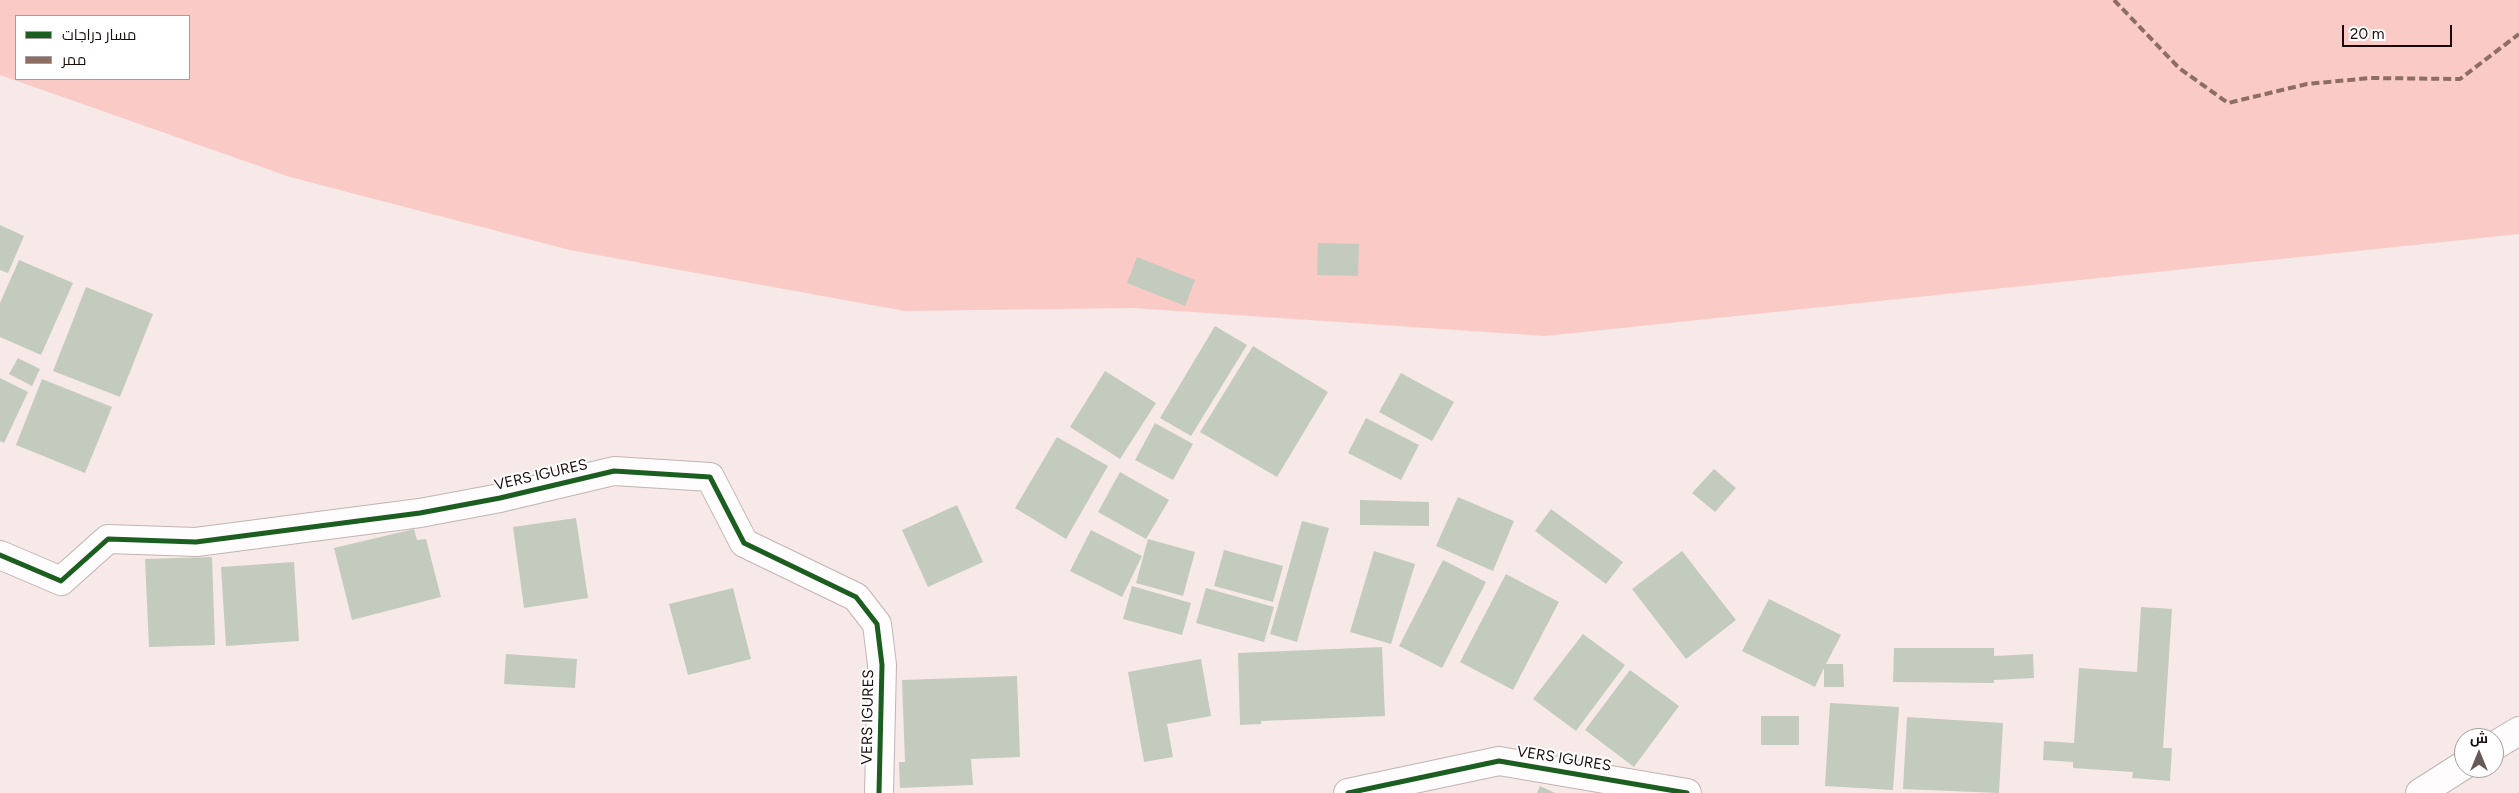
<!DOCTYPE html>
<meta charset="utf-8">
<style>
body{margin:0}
#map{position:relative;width:2519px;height:793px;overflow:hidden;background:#f7e9e8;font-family:Figtree,Cairo,sans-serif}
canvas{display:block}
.legend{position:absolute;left:15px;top:15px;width:175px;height:65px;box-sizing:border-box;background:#fff;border:1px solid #a39d9d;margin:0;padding:6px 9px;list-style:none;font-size:15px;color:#180b0a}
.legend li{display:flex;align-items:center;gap:10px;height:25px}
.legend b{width:25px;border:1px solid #a39d9d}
.north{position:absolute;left:2454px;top:728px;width:50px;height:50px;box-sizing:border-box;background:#fff;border:1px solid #a39d9d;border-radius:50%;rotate:0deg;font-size:14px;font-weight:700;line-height:20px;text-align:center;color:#180b0a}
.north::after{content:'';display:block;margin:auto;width:18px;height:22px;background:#665958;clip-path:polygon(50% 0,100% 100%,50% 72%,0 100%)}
.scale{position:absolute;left:2342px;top:25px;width:110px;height:22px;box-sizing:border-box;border:2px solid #180b0a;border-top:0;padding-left:6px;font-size:15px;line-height:18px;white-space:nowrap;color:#180b0a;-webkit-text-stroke:4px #fff;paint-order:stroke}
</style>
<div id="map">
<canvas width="2519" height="793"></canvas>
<ul class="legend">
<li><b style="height:6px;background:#1b5e20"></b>مسار دراجات</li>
<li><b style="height:6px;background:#8d6e63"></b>ممر</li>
</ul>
<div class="north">ش</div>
<div class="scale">20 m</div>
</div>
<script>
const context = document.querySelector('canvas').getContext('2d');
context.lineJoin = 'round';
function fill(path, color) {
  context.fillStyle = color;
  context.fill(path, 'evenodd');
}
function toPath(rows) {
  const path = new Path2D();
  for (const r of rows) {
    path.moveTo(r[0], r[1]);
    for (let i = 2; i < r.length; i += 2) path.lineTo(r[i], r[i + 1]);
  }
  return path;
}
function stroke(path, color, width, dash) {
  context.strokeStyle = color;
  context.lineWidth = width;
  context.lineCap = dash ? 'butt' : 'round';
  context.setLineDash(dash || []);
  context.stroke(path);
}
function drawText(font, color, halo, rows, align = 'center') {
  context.font = font + ' Figtree,sans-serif';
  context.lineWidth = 4;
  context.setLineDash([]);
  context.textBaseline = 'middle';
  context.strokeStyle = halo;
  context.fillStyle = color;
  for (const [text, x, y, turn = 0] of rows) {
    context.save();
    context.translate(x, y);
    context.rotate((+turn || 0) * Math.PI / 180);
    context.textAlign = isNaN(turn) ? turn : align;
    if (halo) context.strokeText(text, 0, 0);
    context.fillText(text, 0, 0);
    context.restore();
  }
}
const green = toPath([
 [0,0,2519,0,2519,234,1545,336,1133,308,905,311,570,250,290,177,0,75],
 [16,16,189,16,189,79,16,79]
]);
const building = toPath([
 [0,225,24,236,8,273,0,270],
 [1318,243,1359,244,1358,276,1317,275],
 [1137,257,1195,280,1185,306,1127,283],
 [19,260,73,283,41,355,0,337,0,303],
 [86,287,153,314,120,397,53,371],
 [1215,326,1247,345,1191,436,1160,418],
 [1253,346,1328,392,1277,477,1200,432],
 [18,358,40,369,32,386,9,374],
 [1105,371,1156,403,1120,459,1070,427],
 [1401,373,1454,402,1432,441,1379,412],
 [0,378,28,392,4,443,0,441],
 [42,379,112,407,85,473,16,445],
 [1366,418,1419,445,1401,480,1348,453],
 [1155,423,1193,444,1173,480,1135,460],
 [1057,437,1108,466,1066,539,1015,508],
 [1714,469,1736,488,1715,512,1692,493],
 [1120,472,1169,500,1146,539,1098,512],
 [1458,497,1514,521,1493,571,1436,546],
 [1360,500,1429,502,1429,526,1360,525],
 [957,505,983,562,928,587,902,530],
 [1551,509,1623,562,1606,584,1535,531],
 [576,518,588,598,524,608,513,527],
 [1302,521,1329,528,1297,642,1270,634],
 [414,529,417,540,426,539,441,597,352,620,334,548],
 [1091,530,1142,556,1122,597,1070,571],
 [1148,539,1195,552,1183,596,1136,583],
 [1224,550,1283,566,1273,602,1214,586],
 [1374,551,1415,564,1391,644,1350,632],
 [1682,551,1736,620,1686,659,1632,589],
 [212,557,215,645,149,647,145,559],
 [1443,560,1486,582,1442,668,1399,646],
 [294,562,299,641,226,646,221,567],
 [1506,574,1559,602,1513,690,1460,662],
 [1132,586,1191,603,1182,635,1123,619],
 [733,588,751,659,688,675,669,604],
 [1206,588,1274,607,1264,642,1196,623],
 [1769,599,1841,635,1826,664,1843,664,1844,687,1824,687,1824,668,1815,687,1742,651],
 [2141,607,2172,609,2163,748,2172,748,2170,781,2132,778,2133,772,2073,768,2073,762,2043,760,2044,741,2074,743,2079,668,2137,672],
 [1583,634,1625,665,1576,731,1533,699],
 [1382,647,1385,716,1261,721,1261,724,1240,725,1238,653],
 [1894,648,1994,648,1994,656,2033,654,2034,678,1994,680,1994,683,1893,682],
 [506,654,577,659,575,688,504,684],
 [1201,659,1211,716,1167,724,1173,757,1144,762,1128,672],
 [1630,670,1679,706,1634,767,1585,730],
 [1017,676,1020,757,971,759,973,785,900,788,899,762,905,762,902,680],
 [1830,703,1899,707,1893,790,1825,786],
 [1761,716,1799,716,1799,745,1761,745],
 [1907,717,2003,723,1999,793,1903,789],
 [1540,786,1555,793,1537,793]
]);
const tertiary = toPath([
 [0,555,61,581,108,539,196,542,420,513,500,498,614,471,710,477,744,543,856,597,877,624,882,665,879,793],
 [2494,746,2519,731],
 [1348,793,1499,761,1687,793],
 [2420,793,2464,765]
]);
const quiet = toPath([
 [2114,0,2179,68,2228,103,2307,84,2371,78,2460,79,2519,34]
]);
const cycleway = toPath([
 [0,555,61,581,108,539,196,542,420,513,500,498,614,471,710,477,744,543,856,597,877,624,882,665,879,793],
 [1348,793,1499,761,1687,793]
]);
const streetNames = [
 ["VERS IGURES",541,475,-13],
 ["VERS IGURES",868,717,-89],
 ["VERS IGURES",1564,759,9]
];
fill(green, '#facac6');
fill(building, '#c3cbbe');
stroke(tertiary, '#c1b4b3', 30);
stroke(tertiary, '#fefcfc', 28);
stroke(quiet, '#8d6e63', 4, [8, 4]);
stroke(cycleway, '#1b5e20', 5);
drawText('15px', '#180b0a', '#fff', streetNames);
</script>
